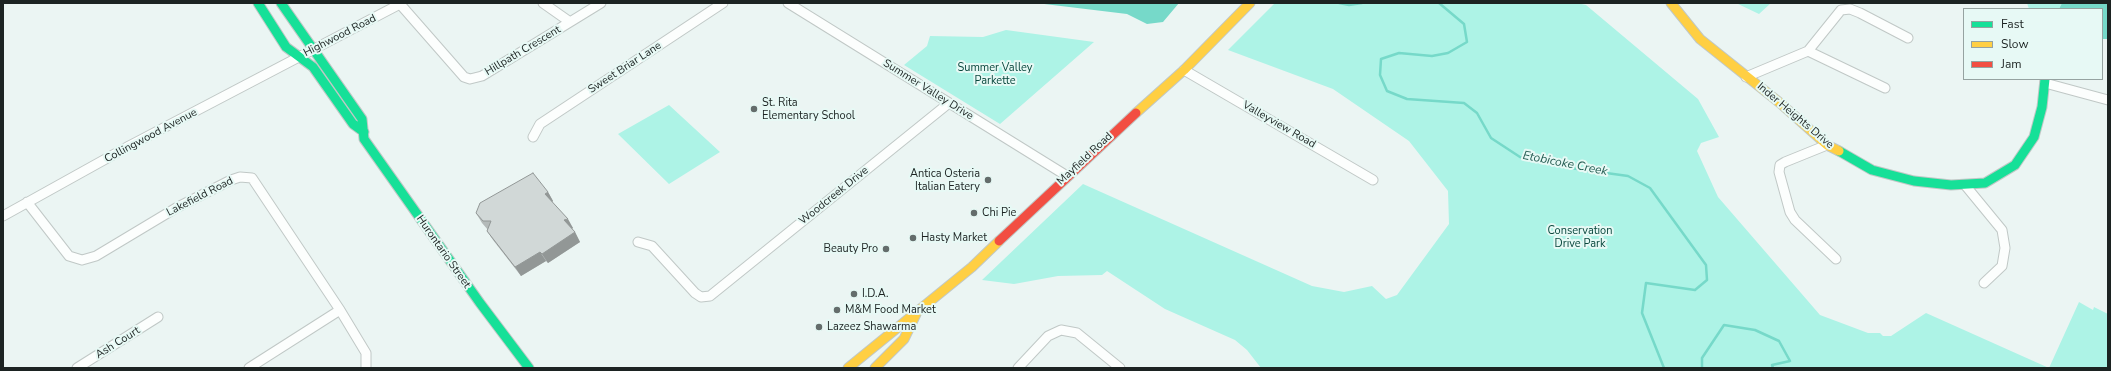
<!DOCTYPE html>
<style>
body{margin:0}
#map{position:relative;width:2111px;height:371px;overflow:hidden;background:#ebf5f3;font-family:"Nunito Sans",sans-serif}
canvas{display:block}
.frame{position:absolute;inset:0;border:4px solid #1c2322;pointer-events:none}
.legend{position:absolute;left:1963px;top:8px;width:140px;height:72px;box-sizing:border-box;background:#e7f9f5;border:1px solid #96a3a1;margin:0;padding:5px 7px;list-style:none;font-size:12px;color:#1c2322}
.legend li{display:flex;align-items:center;gap:8px;height:20px}
.legend b{width:20px;border:1px solid #96a3a1}
</style>
<div id="map">
<canvas width="2111" height="371"></canvas>
<div class="frame"></div>
<ul class="legend">
<li><b style="height:5px;background:#16e098"></b>Fast</li>
<li><b style="height:5px;background:#ffcf43"></b>Slow</li>
<li><b style="height:5px;background:#f24e42"></b>Jam</li>
</ul>
</div>
<script>
const context = document.querySelector('canvas').getContext('2d');
context.lineJoin = 'round';
function fill(path, color) {
  context.fillStyle = color;
  context.fill(path, 'evenodd');
}
function toPath(rows) {
  const path = new Path2D();
  for (const r of rows) {
    path.moveTo(r[0], r[1]);
    for (let i = 2; i < r.length; i += 2) path.lineTo(r[i], r[i + 1]);
  }
  return path;
}
function stroke(path, color, width, dash) {
  context.strokeStyle = color;
  context.lineWidth = width;
  context.lineCap = dash ? 'butt' : 'round';
  context.setLineDash(dash || []);
  context.stroke(path);
}
function drawText(font, color, halo, rows, align = 'center') {
  context.font = font + ' "Nunito Sans",sans-serif';
  context.lineWidth = 4;
  context.setLineDash([]);
  context.textBaseline = 'middle';
  context.strokeStyle = halo;
  context.fillStyle = color;
  for (const [text, x, y, turn = 0] of rows) {
    context.save();
    context.translate(x, y);
    context.rotate((+turn || 0) * Math.PI / 180);
    context.textAlign = isNaN(turn) ? turn : align;
    if (halo) context.strokeText(text, 0, 0);
    context.fillText(text, 0, 0);
    context.restore();
  }
}
const green = toPath([
 [1275,3,1577,3,1586,5,1698,99,1719,137,1701,143,1697,151,1718,197,1820,315,1868,333,1880,333,1883,336,1891,336,1926,313,2049,368,1261,368,1247,350,1235,340,1165,309,1107,271,1102,275,1058,276,1014,284,982,280,1083,184,1312,286,1344,292,1372,286,1386,299,1397,295,1449,224,1448,191,1409,141,1333,89,1228,50],
 [1736,3,1771,3,1759,14],
 [2027,3,2062,3,2059,9,2029,9],
 [1006,30,1094,42,1000,124,904,65,927,46,930,36,983,37],
 [669,105,720,152,669,184,618,134],
 [2079,302,2093,310,2094,307,2108,314,2108,368,2049,368]
]);
const water = toPath([
 [1036,3,1179,3,1163,22,1147,24,1127,14],
 [2062,3,2108,3,2108,39,2102,39,2102,9,2059,9]
]);
const stream = toPath([
 [1339,3,1349,5,1362,3],
 [1439,3,1464,24,1467,42,1448,53,1432,56,1399,53,1381,59,1380,75,1387,91,1407,99,1464,103,1477,113,1491,138,1520,157,1563,167,1628,176,1650,188,1706,265,1707,280,1695,290,1646,283,1642,313,1664,368],
 [1702,368,1702,358,1724,325,1755,330,1779,341,1790,361,1772,365,1773,368]
]);
const street = toPath([
 [543,3,570,22],
 [788,3,1067,176],
 [400,4,464,77,470,79,482,76,601,3],
 [1808,51,1885,88],
 [1184,70,1373,180],
 [1746,77,1808,51,1841,10,1850,9,1860,13,1908,38],
 [2045,83,2108,100],
 [533,137,540,124,723,3],
 [1827,145,1785,162,1780,165,1779,172,1790,212,1795,220,1836,259],
 [1965,185,2002,230,2005,248,2002,266,1984,283],
 [27,202,69,256,82,260,96,256,176,208,231,180,240,177,252,178,340,310,366,353,366,368],
 [3,216,129,146,402,3],
 [638,242,652,246,695,293,701,297,710,296,949,103],
 [77,368,158,317],
 [249,368,340,310],
 [1018,368,1048,336,1061,330,1077,333,1120,368]
]);
const fast = toPath([
 [258,3,286,47,313,67,353,124,364,132],
 [281,3,362,119,364,139,480,303,529,368],
 [1839,151,1872,170,1914,181,1951,185,1985,183,2015,165,2034,137,2042,107,2045,79]
]);
const slow = toPath([
 [1671,3,1700,39,1780,103,1827,145,1839,151],
 [1136,113,1184,70,1250,3],
 [848,368,972,267,999,241],
 [875,368,904,339,916,314]
]);
const jam = toPath([
 [999,241,1136,113]
]);
const wall = toPath([
 [548,192,553,201,552,202,573,228,572,229,575,232,580,242,548,263,546,261,521,276,493,240,487,231,488,230,482,223,476,213]
]);
const shadedWall = toPath([
 [548,192,553,201,550,204,545,194],
 [568,219,573,228,569,230,564,220],
 [575,232,580,242,548,263,542,254],
 [540,252,546,261,521,276,515,267]
]);
const building = toPath([
 [533,173,548,192,545,194,568,219,564,220,575,232,542,254,540,252,515,267,487,231,491,221,483,221,476,213,480,203,533,173]
]);
const markers = [
 [754,109,4,"#646c6b"],
 [988,180,4,"#646c6b"],
 [974,213,4,"#646c6b"],
 [913,238,4,"#646c6b"],
 [886,249,4,"#646c6b"],
 [854,294,4,"#646c6b"],
 [837,310,4,"#646c6b"],
 [819,327,4,"#646c6b"]
];
const streetNames = [
 ["Highwood Road",340,36,-27],
 ["Hillpath Crescent",523,51,-31],
 ["Sweet Briar Lane",625,68,-33],
 ["Summer Valley Drive",928,90,32],
 ["Inder Heights Drive",1795,116,40],
 ["Valleyview Road",1279,125,30],
 ["Collingwood Avenue",151,136,-28],
 ["Mayfield Road",1085,159,-43],
 ["Woodcreek Drive",834,196,-39],
 ["Lakefield Road",200,197,-27],
 ["Hurontario Street",443,252,55],
 ["Ash Court",118,343,-32]
];
const parkNames = [
 ["Summer Valley",995,68],
 ["Parkette",995,81],
 ["Conservation",1580,231],
 ["Drive Park",1580,244]
];
const poiNames = [
 ["St. Rita",762,103],
 ["Elementary School",762,116],
 ["Antica Osteria",980,174,"right"],
 ["Italian Eatery",980,187,"right"],
 ["Chi Pie",982,213],
 ["Hasty Market",921,238],
 ["Beauty Pro",878,249,"right"],
 ["I.D.A.",862,294],
 ["M&M Food Market",845,310],
 ["Lazeez Shawarma",827,327]
];
const waterNames = [
 ["Etobicoke Creek",1565,164,11]
];
fill(green, '#adf3e6');
fill(water, '#76d9c9');
stroke(stream, '#76d9c9', 2.5);
stroke(street, '#c0c8c6', 11);
stroke(fast, '#c0c8c6', 11);
stroke(slow, '#c0c8c6', 11);
stroke(jam, '#c0c8c6', 11);
stroke(street, '#fcfefd', 9);
stroke(fast, '#16e098', 9);
stroke(slow, '#ffcf43', 9);
stroke(jam, '#f24e42', 9);
fill(wall, '#b4bab9');
fill(shadedWall, '#929796');
fill(building, '#d1d8d7');
stroke(building, '#929796', 1);
for (const [x, y, r, color] of markers) {
  const dot = new Path2D();
  dot.arc(x, y, r, 0, 2 * Math.PI);
  context.fillStyle = color;
  context.fill(dot);
  stroke(dot, '#e7f9f5', 1.5);
}
drawText('11px', '#1c2322', '#e7f9f5', streetNames);
drawText('11px', '#09473d', '#e7f9f5', parkNames);
drawText('11px', '#1c2322', '#e7f9f5', poiNames, 'left');
drawText('italic 12px', '#265d53', '#e7f9f5', waterNames);
</script>
